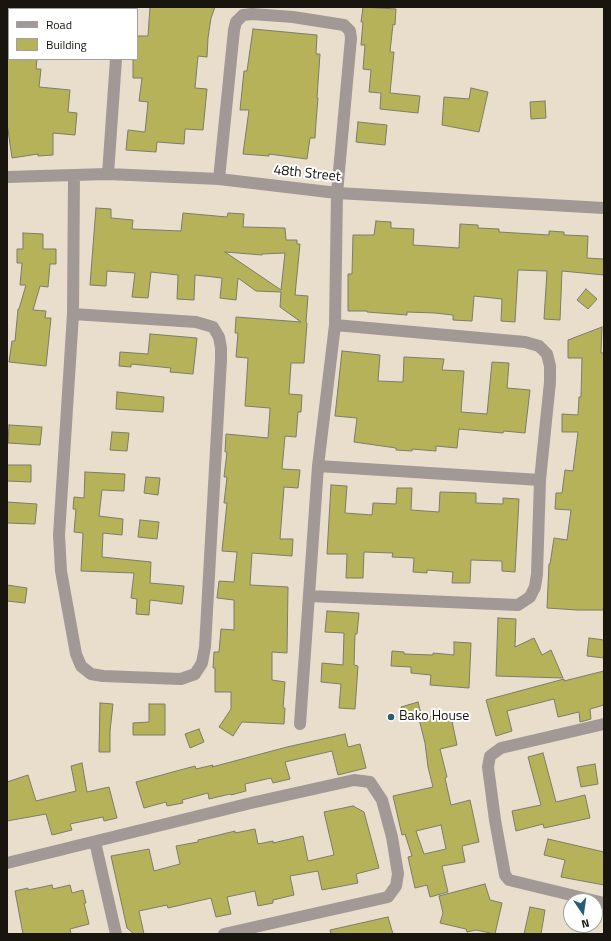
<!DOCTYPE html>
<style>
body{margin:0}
#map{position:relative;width:611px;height:941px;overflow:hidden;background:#e9ddcb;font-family:"Titillium Web",sans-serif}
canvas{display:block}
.frame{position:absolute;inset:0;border:8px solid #18140e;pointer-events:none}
.legend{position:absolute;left:8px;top:8px;width:130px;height:52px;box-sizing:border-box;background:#fff;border:1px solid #a3a19f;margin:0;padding:5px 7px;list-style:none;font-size:12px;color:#18140e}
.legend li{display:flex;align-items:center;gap:8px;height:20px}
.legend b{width:20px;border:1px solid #a3a19f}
.north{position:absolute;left:563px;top:893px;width:40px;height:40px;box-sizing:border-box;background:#fff;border:1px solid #a3a19f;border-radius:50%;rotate:167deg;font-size:11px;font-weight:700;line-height:16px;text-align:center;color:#18140e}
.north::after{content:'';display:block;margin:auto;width:14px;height:18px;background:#245e77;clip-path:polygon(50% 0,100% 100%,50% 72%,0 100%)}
</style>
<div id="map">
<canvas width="611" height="941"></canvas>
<div class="frame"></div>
<ul class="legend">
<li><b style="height:5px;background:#a29996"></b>Road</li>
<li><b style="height:11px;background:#b6b259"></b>Building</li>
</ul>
<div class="north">N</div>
</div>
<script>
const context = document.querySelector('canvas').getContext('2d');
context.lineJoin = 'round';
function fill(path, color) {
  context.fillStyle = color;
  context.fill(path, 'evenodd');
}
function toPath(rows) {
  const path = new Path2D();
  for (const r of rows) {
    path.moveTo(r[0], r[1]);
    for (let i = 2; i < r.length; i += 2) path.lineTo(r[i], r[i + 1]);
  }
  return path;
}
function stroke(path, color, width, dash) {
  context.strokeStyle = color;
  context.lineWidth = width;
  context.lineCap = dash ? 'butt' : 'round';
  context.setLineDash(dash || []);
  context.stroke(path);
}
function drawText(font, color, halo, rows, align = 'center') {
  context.font = font + ' "Titillium Web",sans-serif';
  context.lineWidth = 4;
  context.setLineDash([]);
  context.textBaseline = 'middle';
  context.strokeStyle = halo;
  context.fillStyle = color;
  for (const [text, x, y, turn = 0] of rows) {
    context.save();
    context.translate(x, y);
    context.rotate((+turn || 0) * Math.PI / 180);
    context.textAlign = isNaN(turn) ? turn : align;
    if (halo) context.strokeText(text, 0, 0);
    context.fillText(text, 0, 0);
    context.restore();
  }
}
const building = toPath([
 [150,7,215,7,211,18,208,38,207,57,198,56,195,88,207,89,203,130,185,129,184,144,157,142,156,152,126,150,128,130,145,132,148,102,139,101,142,78,133,78,133,59,137,59,137,36,148,36,150,7],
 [363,7,396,9,395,25,393,24,390,52,394,52,390,93,420,96,418,113,380,109,381,93,369,92,371,70,363,69,365,45,361,45,363,22,361,22,363,7],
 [253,29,317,35,316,54,320,54,317,98,318,98,316,122,315,138,310,138,307,159,269,154,269,156,243,154,249,110,240,110,244,71,247,71,253,29],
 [7,59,37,59,36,69,41,69,39,87,70,90,68,112,77,113,75,135,53,133,53,155,38,156,38,154,12,158,7,123,7,59],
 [471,88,488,92,479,132,442,125,444,97,469,99,471,88],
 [545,101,546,118,531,119,530,102,545,101],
 [358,122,387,125,385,145,356,142,358,122],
 [96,208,111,209,111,218,133,220,132,229,181,231,183,213,227,217,228,213,244,214,243,227,285,228,286,240,297,240,297,244,300,244,295,295,308,296,306,322,307,323,304,363,291,363,289,394,302,395,301,412,298,412,296,437,285,436,282,469,300,470,298,488,284,487,280,539,293,539,292,556,252,553,250,585,288,587,287,653,272,652,272,680,285,682,283,708,285,708,284,724,242,722,233,736,219,727,231,709,231,692,215,692,215,668,213,668,214,652,219,652,221,629,234,630,234,600,217,598,219,581,234,582,237,552,222,551,227,503,224,503,227,477,224,477,227,452,225,452,226,434,268,438,270,409,270,408,245,406,248,358,236,357,238,333,235,333,236,317,301,322,280,307,281,292,256,291,238,278,236,300,220,298,222,278,195,275,194,300,177,299,178,275,151,272,148,298,132,297,135,273,107,271,106,286,90,285,96,208],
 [225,252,262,255,262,254,285,253,281,290,225,252],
 [376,221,391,222,391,228,414,229,413,245,459,248,460,224,478,225,478,228,499,229,499,232,549,235,549,231,564,232,564,235,588,236,587,258,604,259,604,275,562,271,560,320,544,319,547,271,518,270,515,322,501,321,502,299,474,296,472,321,453,320,453,315,435,313,407,312,407,315,367,312,367,311,348,311,348,274,352,274,353,235,374,235,376,221],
 [23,233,43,234,43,249,56,249,56,264,50,264,48,287,40,286,33,310,46,311,45,318,51,318,46,366,9,362,12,341,15,341,18,309,19,309,26,285,20,285,22,263,17,263,17,249,23,249,23,233],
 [586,289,597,299,588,309,577,300,586,289],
 [602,327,601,353,604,353,604,610,577,610,547,608,549,564,550,564,554,538,567,540,571,510,555,509,556,493,562,493,565,470,573,471,578,432,562,432,562,414,578,415,579,397,581,397,582,358,568,358,568,340,602,327],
 [150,334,197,338,193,374,170,372,171,368,131,364,131,367,119,366,120,352,148,354,150,334],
 [342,351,380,355,378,381,403,382,404,357,444,359,442,370,464,371,461,412,487,414,492,362,509,363,507,388,530,390,525,433,504,431,503,433,459,429,457,448,436,446,436,451,412,449,412,451,396,450,396,448,354,442,357,418,335,416,342,351],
 [117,392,164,397,163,412,116,409,117,392],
 [9,425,42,427,40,445,8,443,9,425],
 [112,432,129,433,127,451,110,450,112,432],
 [7,465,31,465,31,482,7,481,7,465],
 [85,472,125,474,124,491,102,490,99,516,123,519,122,535,103,533,102,557,151,562,150,583,184,586,182,604,150,600,149,615,136,614,137,599,131,598,134,573,81,571,83,533,74,532,76,509,73,509,74,497,84,498,85,472],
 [146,477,160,478,158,495,144,493,146,477],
 [331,485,347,486,345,513,372,515,373,503,396,504,397,488,412,488,411,510,439,512,440,492,476,493,476,503,503,504,503,498,519,499,515,572,502,571,502,561,471,560,470,583,452,583,453,572,427,570,427,573,413,572,414,558,392,557,393,553,364,552,363,578,346,578,347,554,327,554,331,485],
 [7,502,37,504,35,524,7,523,7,502],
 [140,520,159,522,157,539,138,537,140,520],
 [7,585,27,588,25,603,7,601,7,585],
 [327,611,359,613,357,634,355,634,354,665,358,666,355,709,339,708,341,684,321,682,322,663,343,665,344,633,325,632,327,611],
 [498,618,516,619,515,647,534,638,542,655,551,650,563,678,496,676,498,618],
 [589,638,604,640,604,658,587,656,589,638],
 [454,642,471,643,469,688,430,685,431,675,411,673,411,667,391,666,392,651,404,652,404,654,433,655,433,653,454,655,454,642],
 [604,671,604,705,590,709,591,719,580,722,579,712,558,717,554,699,507,711,512,731,496,736,486,700,564,679,564,681,604,671],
 [418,702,421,714,404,719,401,707,418,702],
 [100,703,113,704,110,731,110,752,99,752,100,703],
 [149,704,165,704,165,735,133,735,133,723,149,722,149,704],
 [450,712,457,745,440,749,447,777,445,778,451,805,470,800,479,842,462,846,465,862,442,866,448,892,430,897,427,885,415,888,408,857,412,856,405,834,402,835,393,796,433,787,428,767,425,743,419,719,450,712],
 [441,825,446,849,424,854,416,831,441,825],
 [199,729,204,742,190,748,185,734,199,729],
 [345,734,348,747,360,744,366,768,338,775,332,751,285,762,290,779,273,783,271,778,245,784,246,791,231,795,230,794,209,799,208,793,182,800,183,803,167,806,166,802,144,808,136,782,195,766,196,769,213,765,212,767,287,747,345,734],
 [543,753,556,802,585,795,590,818,544,828,543,824,516,831,512,811,541,805,528,757,543,753],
 [82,763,87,792,109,787,117,818,104,821,103,817,70,824,72,830,52,835,46,814,7,821,7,782,28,775,36,801,76,791,71,766,82,763],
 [595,764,598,784,581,787,577,767,595,764],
 [353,806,364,812,379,868,356,874,358,883,322,890,318,871,290,876,294,895,273,900,273,903,258,906,255,891,227,897,231,914,216,917,211,898,168,908,167,905,139,911,144,934,134,934,127,928,111,856,149,849,154,871,180,864,176,846,198,842,198,840,219,835,235,831,235,833,255,829,258,844,273,841,273,843,303,836,308,861,334,855,324,812,353,806],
 [548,839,604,852,604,885,561,877,565,860,544,855,548,839],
 [485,884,490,900,502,903,495,934,476,930,467,932,466,929,440,923,443,913,439,896,485,884],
 [52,885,53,889,70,885,72,893,83,890,86,903,84,903,89,924,70,929,71,934,23,934,15,891,28,888,28,890,52,885],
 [530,907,545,910,541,934,524,934,530,907],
 [388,917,393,934,331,934,330,930,388,917]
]);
const minor = toPath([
 [120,9,120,7],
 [108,174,116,59],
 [7,177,108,174,219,179,337,193,604,208],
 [219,179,234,30,236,22,243,15,252,14,293,17,344,25,350,31,351,38,337,193,335,325,318,466,300,724],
 [73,314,196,322,213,327,219,337,221,348,221,360,205,647,202,663,195,674,181,679,103,676,91,674,81,666,76,654,61,571,59,535,73,314,74,175],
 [318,466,540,480],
 [309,596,518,605,530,597,535,587,537,574,540,480,550,382,550,366,547,354,539,346,525,342,335,325],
 [604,724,501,748,490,756,488,767,495,820,505,875,509,880,604,903],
 [95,842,116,934],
 [7,863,251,803,354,780,370,782,382,800,392,837,398,874,396,886,388,897,224,934]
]);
const markers = [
 [391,717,4,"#245e77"]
];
const streetNames = [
 ["48th Street",307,174,6]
];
const poiNames = [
 ["Bako House",399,717]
];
fill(building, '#b6b259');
stroke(building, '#7c7c6a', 1);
stroke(minor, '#a29996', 12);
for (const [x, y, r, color] of markers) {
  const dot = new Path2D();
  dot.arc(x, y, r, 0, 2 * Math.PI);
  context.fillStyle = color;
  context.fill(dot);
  stroke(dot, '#fff', 1.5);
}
drawText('14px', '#18140e', '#fff', streetNames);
drawText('14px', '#18140e', '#fff', poiNames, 'left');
</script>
